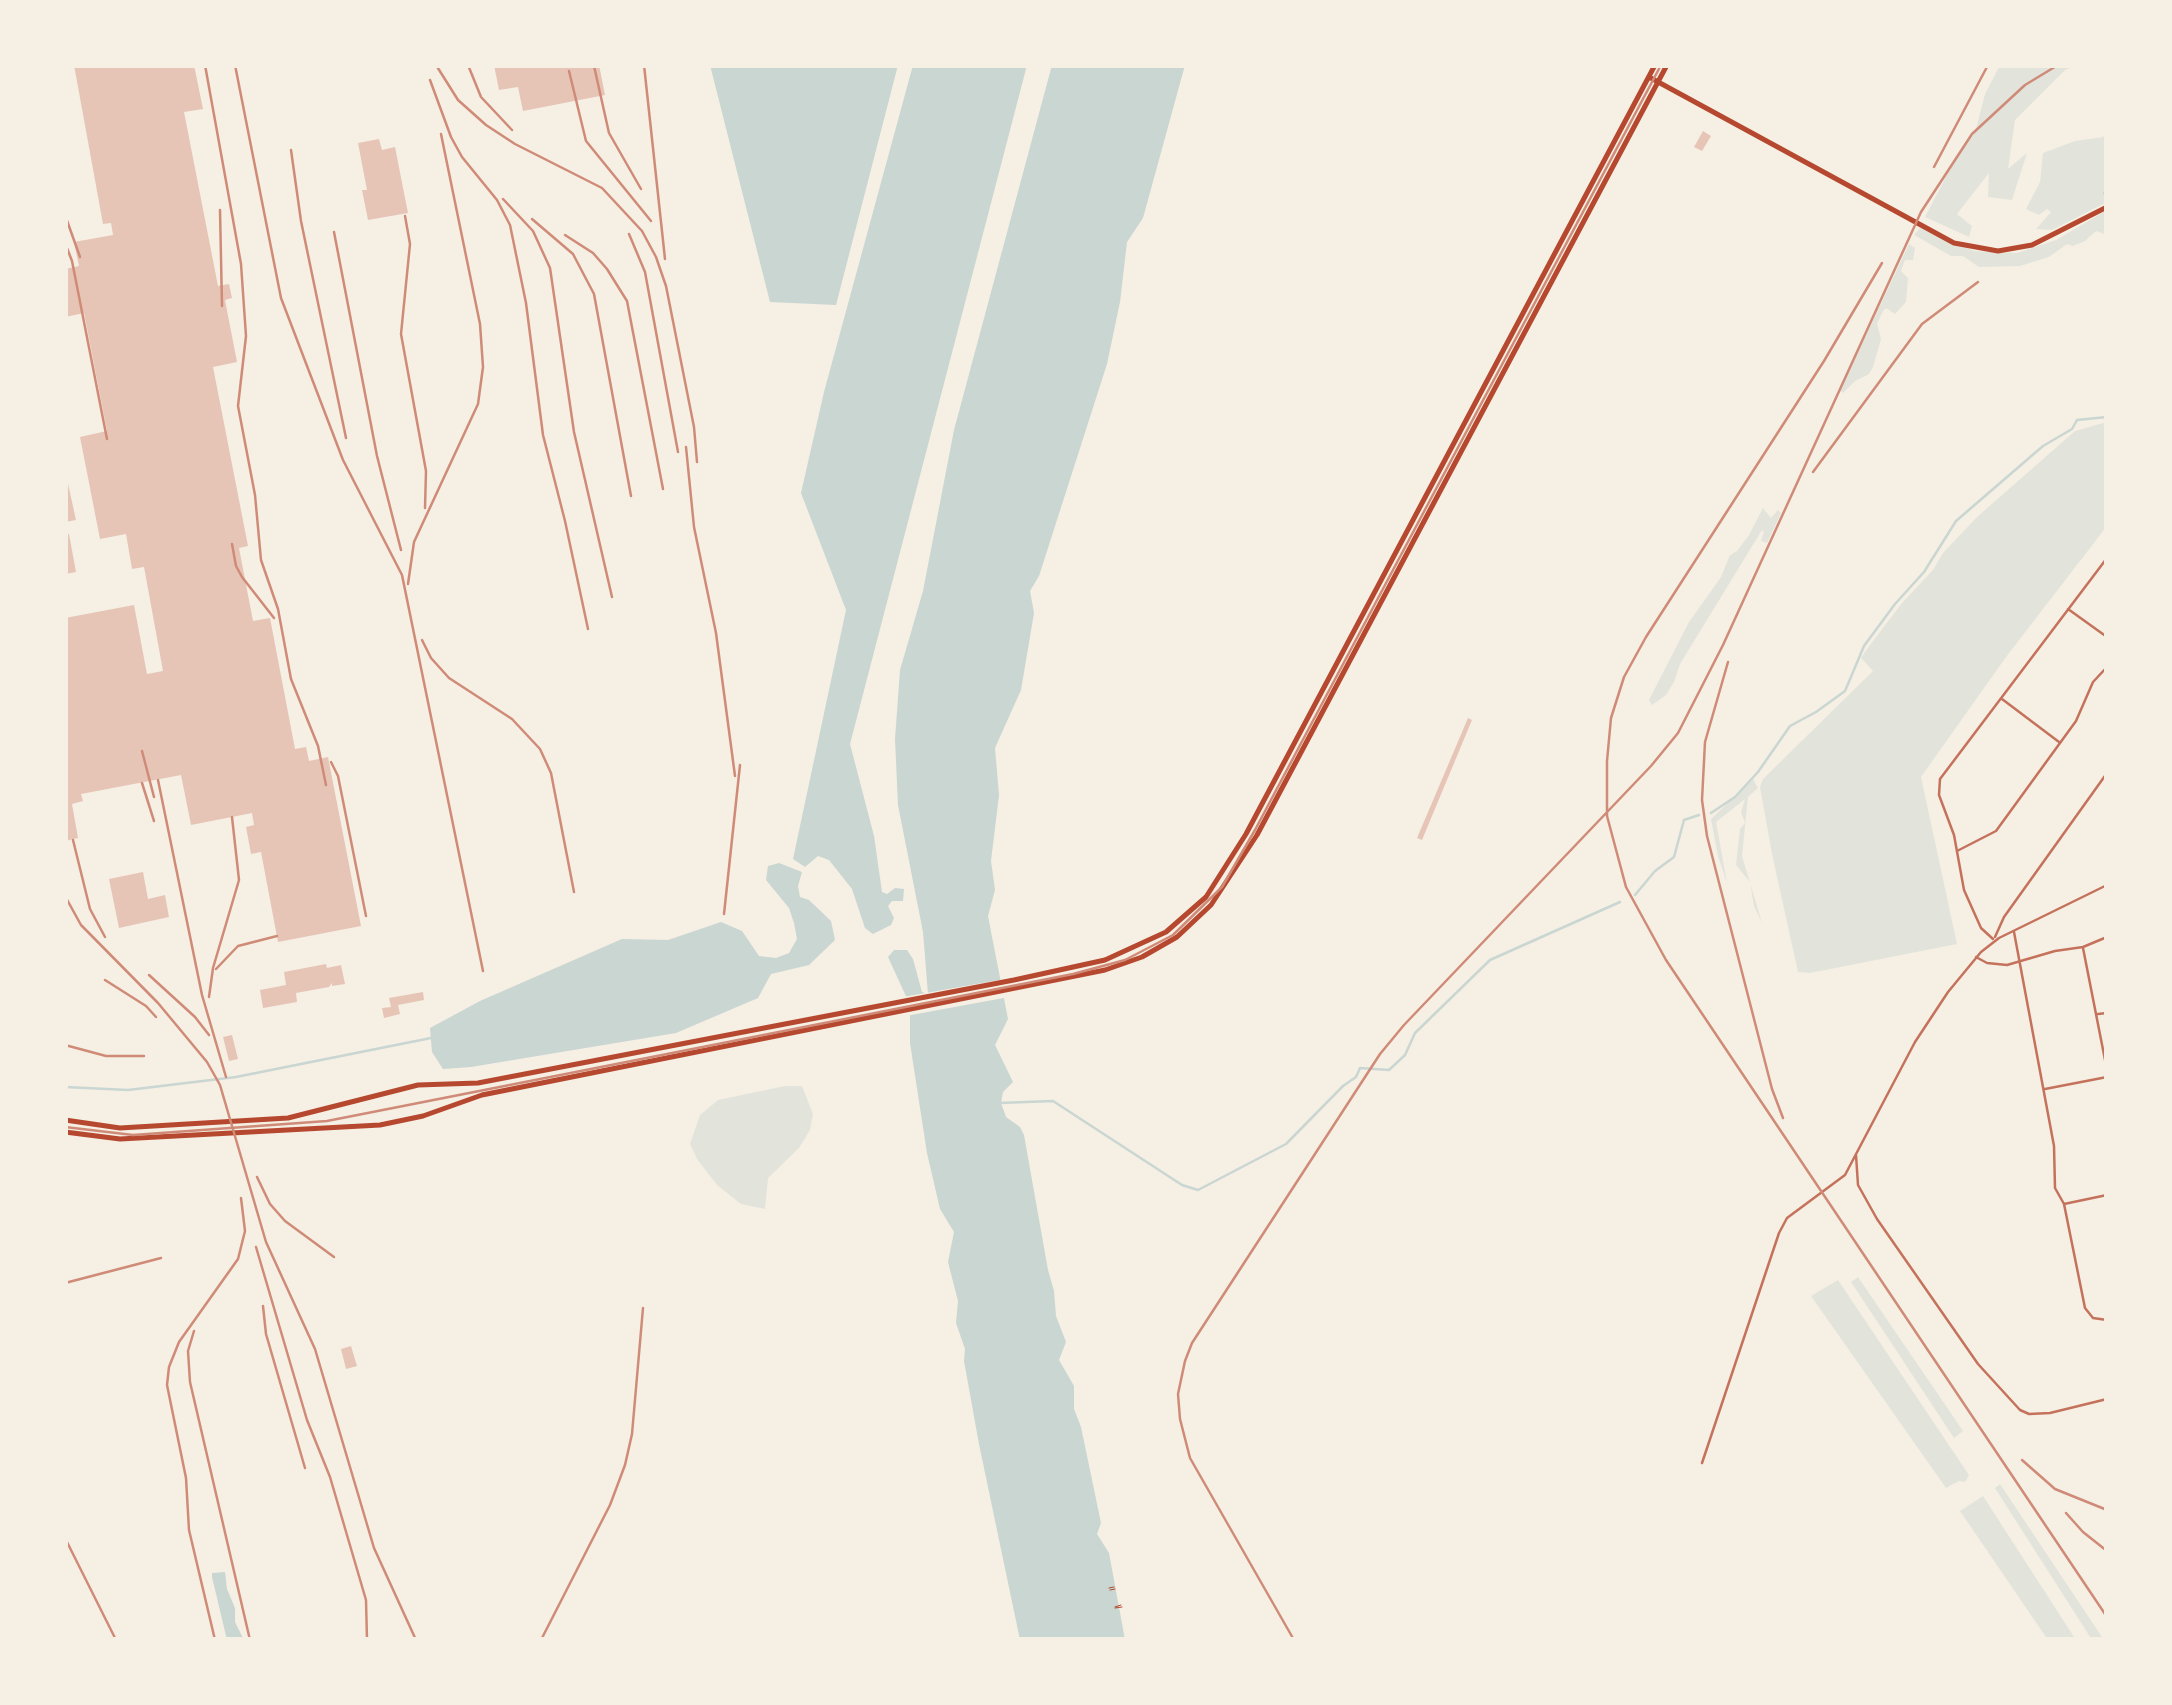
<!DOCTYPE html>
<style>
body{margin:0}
#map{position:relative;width:2172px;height:1705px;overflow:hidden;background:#f6efe4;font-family:Roboto,sans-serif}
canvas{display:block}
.frame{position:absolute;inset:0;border:68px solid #f6efe4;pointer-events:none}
</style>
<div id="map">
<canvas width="2172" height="1705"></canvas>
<div class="frame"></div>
</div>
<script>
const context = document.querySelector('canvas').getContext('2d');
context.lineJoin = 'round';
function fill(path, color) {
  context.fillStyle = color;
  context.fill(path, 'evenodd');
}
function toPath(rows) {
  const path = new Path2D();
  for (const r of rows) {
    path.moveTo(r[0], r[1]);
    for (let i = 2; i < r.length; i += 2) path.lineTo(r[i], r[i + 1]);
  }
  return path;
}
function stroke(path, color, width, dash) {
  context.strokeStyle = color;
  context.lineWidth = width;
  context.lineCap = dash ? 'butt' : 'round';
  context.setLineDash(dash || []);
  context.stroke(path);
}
const green = toPath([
 [2000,65,2079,65,2065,70,2015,120,2008,169,2027,153,2012,200,1988,197,1989,173,1957,214,1972,226,1969,237,1925,217,1958,154,1975,133,1985,94],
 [2107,129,2107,202,2052,230,2036,229,2051,212,2047,209,2039,215,2026,209,2040,182,2043,153,2075,141,2103,137],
 [2107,210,2107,235,2096,231,2085,241,2073,246,2067,244,2049,257,2020,266,1979,267,1963,256,1951,256,1914,235,1921,227,1974,251,2017,253,2056,240],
 [1909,244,1915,248,1913,260,1905,260,1901,271,1908,278,1906,302,1895,314,1886,308,1883,311,1877,324,1881,339,1873,367,1869,374,1855,381,1843,393,1840,391],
 [2107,422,2107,526,2006,657,1921,777,1957,944,1810,973,1798,972,1772,854,1760,787,1763,779,1873,671,1861,658,1870,645,1902,603,1933,570,1943,553,1977,517,2075,431],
 [1763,508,1771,518,1778,510,1781,513,1767,543,1761,541,1764,532,1762,530,1680,664,1674,682,1666,695,1652,705,1649,700,1689,622,1721,577,1730,555,1737,551,1749,535],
 [1753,779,1758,788,1748,797,1742,856,1762,923,1754,906,1750,882,1736,865,1740,829,1745,823,1741,812,1745,799,1716,822,1727,883,1718,856,1711,819],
 [785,1086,802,1086,813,1114,810,1130,799,1148,768,1178,765,1209,741,1204,717,1185,697,1159,690,1144,700,1115,718,1100],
 [1858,1277,1963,1431,1954,1438,1851,1282],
 [1838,1280,1969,1475,1965,1482,1959,1481,1946,1488,1811,1296],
 [2000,1484,2104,1640,2092,1640,1995,1488],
 [1983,1496,2076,1640,2048,1640,1960,1511]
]);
const water = toPath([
 [710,65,898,65,836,305,770,302],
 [913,65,1027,65,850,744,874,836,882,892,887,894,895,888,904,889,903,901,892,901,888,906,894,918,891,925,873,934,865,928,852,889,829,860,818,856,805,867,793,859,846,610,801,493,824,392],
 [1052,65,1185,65,1143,218,1127,242,1120,302,1107,364,1039,576,1030,591,1034,613,1021,690,995,748,999,795,991,861,995,890,988,916,1008,1019,995,1045,1013,1082,1003,1092,1001,1103,1006,1117,1020,1127,1024,1135,1048,1270,1054,1291,1056,1316,1066,1342,1059,1360,1074,1386,1074,1409,1081,1427,1101,1523,1097,1534,1109,1553,1125,1640,1020,1640,979,1444,964,1361,965,1349,956,1323,958,1301,948,1262,954,1232,940,1209,927,1153,910,1043,910,1005,888,957,894,950,907,950,913,959,922,992,928,994,923,932,898,805,895,739,900,670,923,591,954,430],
 [779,863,802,872,798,886,800,897,809,900,831,921,835,940,809,965,771,974,758,998,676,1033,471,1067,443,1069,432,1052,430,1028,480,1001,622,939,668,940,721,922,742,931,759,956,776,958,789,953,797,939,794,923,789,908,766,880,768,866],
 [225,1572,227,1589,235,1608,235,1622,244,1640,227,1640,212,1577,212,1573]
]);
const pier = toPath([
 [1005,979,1009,997,906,1016,903,997]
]);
const stream = toPath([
 [2104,193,2107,193],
 [1711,813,1735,797,1758,772,1790,726,1816,712,1845,691,1864,646,1895,604,1924,572,1956,521,2043,446,2072,429,2077,420,2107,417],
 [1635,895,1655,871,1674,857,1684,820,1699,815],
 [65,1087,128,1090,236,1077,431,1038],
 [999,1103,1053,1101,1182,1185,1198,1190,1286,1144,1343,1086,1356,1077,1360,1068,1389,1070,1405,1055,1415,1033,1490,960,1620,902]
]);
const building = toPath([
 [74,65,194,65,203,109,184,112,218,286,229,284,232,298,225,300,237,362,213,367,248,546,239,548,253,621,270,618,295,749,306,747,309,761,328,757,361,926,278,942,261,852,251,854,246,827,254,825,252,813,191,825,181,775,81,794,83,801,72,804,78,838,65,841,65,618,134,605,147,674,163,671,144,567,132,569,126,534,100,539,80,437,107,431,84,313,65,317,65,269,79,266,74,242,113,235,111,223,103,224],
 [494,65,599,65,605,95,523,111,518,87,499,90],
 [1703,131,1711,136,1702,151,1694,147],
 [379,139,382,150,395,147,408,213,368,220,362,190,367,190,358,143],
 [65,470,76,520,65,522],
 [69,534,76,572,65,574,65,535],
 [1468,718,1472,720,1422,840,1417,838],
 [143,872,148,899,165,895,169,917,119,928,109,879],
 [326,964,327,968,341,965,345,984,332,986,332,983,329,987,296,993,297,1002,263,1008,260,990,286,985,284,972],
 [423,992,424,1000,398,1005,400,1014,384,1018,382,1008,391,1007,389,998],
 [232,1035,238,1059,229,1061,223,1037],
 [351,1346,357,1366,346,1369,341,1349]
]);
const path = toPath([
 [1109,1588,1114,1587],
 [1110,1590,1115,1589],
 [1115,1607,1121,1605],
 [1115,1608,1122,1607]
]);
const minor = toPath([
 [2068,609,2107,637],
 [2002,699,2059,742],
 [1957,851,1996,831,2076,721,2093,682,2107,667],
 [2014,932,2054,1146,2055,1188,2064,1204,2085,1308,2093,1318,2107,1320],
 [1995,937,2004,917,2107,773],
 [1993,939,1981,928,1964,890,1954,835,1939,795,1940,779,2107,558],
 [2083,948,2107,1070],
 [1976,957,1987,963,2007,965,2055,951,2083,947,2107,937],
 [2098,1014,2107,1013],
 [2045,1089,2107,1077],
 [1856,1155,1858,1185,1877,1219,1978,1364,2020,1410,2029,1414,2050,1413,2107,1399],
 [2064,1204,2107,1195],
 [1702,1463,1779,1233,1787,1218,1845,1175,1915,1042,1948,992,1981,952,1999,938,2107,885]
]);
const primary = toPath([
 [1649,77,1954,243,1998,251,2032,245,2107,207],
 [65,1120,120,1128,288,1118,418,1085,478,1083,1014,980,1105,960,1166,932,1206,897,1246,834,1655,65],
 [65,1132,120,1139,380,1125,423,1116,482,1095,1105,970,1142,957,1177,937,1211,905,1257,835,1667,65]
]);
const tram = toPath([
 [65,1127,133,1135,327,1121,1073,974,1125,960,1173,935,1222,887,1255,830,1661,65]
]);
const rail = toPath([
 [205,65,241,264,246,336,238,406,255,495,261,560,278,609,291,679,318,746,326,785],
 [235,65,281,298,343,460,402,575,483,971],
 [436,65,458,100,486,125,515,144,602,188,642,231,656,257,666,286,694,427,697,462],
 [468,65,481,97,512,130],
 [644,65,665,259],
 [594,66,609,133,641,189],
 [569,71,586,141,651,221],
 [430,80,451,137,462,157,497,200,510,225,526,303,543,435,565,521,588,629],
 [291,150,301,221,346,438],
 [1934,167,1988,65],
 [503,199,533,231,550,268,574,432,612,597],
 [220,210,222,306],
 [65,215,80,257],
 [405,216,410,244,401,334,426,471,425,508],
 [532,219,573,254,594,294,631,496],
 [334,232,377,456,401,550],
 [629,234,645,272,678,452],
 [565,235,593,253,607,269,627,301,663,489],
 [65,243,72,261,107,439],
 [1882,263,1824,361,1646,637,1624,677,1611,718,1607,761,1607,816,1626,887,1666,960,2107,1617],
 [686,447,694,527,716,633,735,776],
 [1813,472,1922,324,1978,282],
 [232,544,236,566,242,577,274,618],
 [408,584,414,542,478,404,483,367,480,324,441,134],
 [422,640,431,658,449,678,512,719,540,749,551,773,574,892],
 [1728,662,1705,742,1702,800,1707,836,1772,1089,1783,1118],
 [142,751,154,797],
 [331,762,338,776,366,916],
 [158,780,202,995,226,1077],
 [142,783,154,821],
 [73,840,90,909,105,937],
 [65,896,81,925,158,1003,207,1062,220,1085,266,1242,315,1349,374,1548,416,1640],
 [724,914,740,765],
 [216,969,238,946,277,936],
 [149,975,195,1017,209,1035],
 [105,980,146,1006,156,1017],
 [209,997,213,968,239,880,232,817],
 [65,1045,106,1056,144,1056],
 [257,1177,270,1204,285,1221,334,1257],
 [256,1247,307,1420,330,1477,366,1600,367,1640],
 [65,1283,161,1258],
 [263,1306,266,1334,305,1468],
 [194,1331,188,1351,190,1382,250,1640],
 [2022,1460,2055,1489,2107,1510],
 [2066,1513,2083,1532,2107,1551],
 [65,1538,116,1640],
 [215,1640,189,1530,186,1478,167,1385,169,1367,179,1342,238,1259,245,1231,241,1198],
 [541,1640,610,1505,625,1465,632,1434,643,1308],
 [1294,1640,1190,1458,1180,1419,1178,1394,1185,1361,1192,1343,1380,1054,1404,1025,1651,766,1678,733,1723,645,1921,212,1972,134,2025,85,2058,65]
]);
fill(green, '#e2e4dc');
fill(water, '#c9d6d2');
fill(pier, '#f6efe4');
stroke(stream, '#c9d6d2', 2.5);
fill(building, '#e6c5b7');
stroke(path, '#b5482f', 1);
stroke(minor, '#c5725c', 2.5);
stroke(primary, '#b5482f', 5);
stroke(tram, '#cf8b77', 2.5);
stroke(rail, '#cf8b77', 2.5);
</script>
